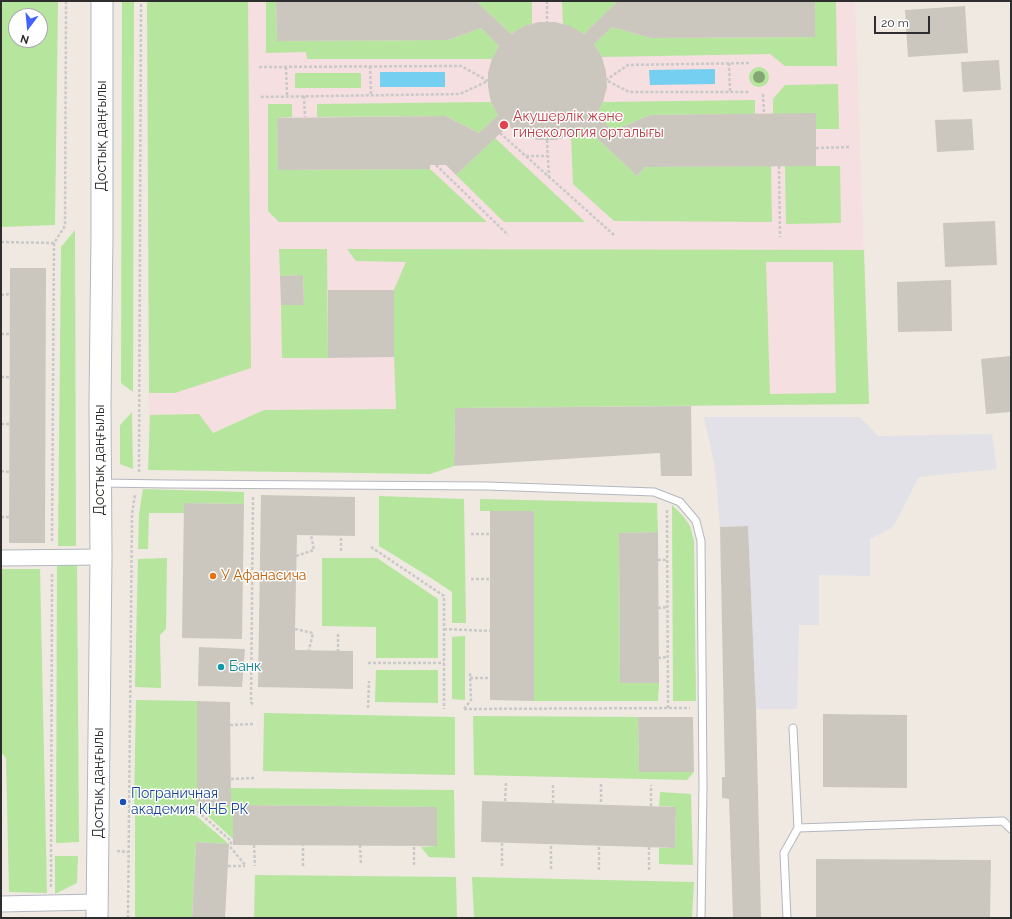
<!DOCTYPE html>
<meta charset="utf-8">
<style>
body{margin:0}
#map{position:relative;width:1012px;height:919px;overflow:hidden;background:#efe9e1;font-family:Raleway,sans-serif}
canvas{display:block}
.frame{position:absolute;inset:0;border:2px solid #2e2e2e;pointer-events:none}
.north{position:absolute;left:8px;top:8px;width:40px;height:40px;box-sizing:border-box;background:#fff;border:1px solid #ababab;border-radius:50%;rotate:196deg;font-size:11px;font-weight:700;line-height:16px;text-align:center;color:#2e2e2e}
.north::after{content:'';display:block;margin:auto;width:14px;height:18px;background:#4264fb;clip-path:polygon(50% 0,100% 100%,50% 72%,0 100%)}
.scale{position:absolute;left:874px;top:16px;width:56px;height:18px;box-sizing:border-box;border:2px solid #2e2e2e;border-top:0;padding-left:5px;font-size:12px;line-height:14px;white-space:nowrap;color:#2e2e2e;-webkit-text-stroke:3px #fff;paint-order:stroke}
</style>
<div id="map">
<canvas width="1012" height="919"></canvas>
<div class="frame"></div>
<div class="north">N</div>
<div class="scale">20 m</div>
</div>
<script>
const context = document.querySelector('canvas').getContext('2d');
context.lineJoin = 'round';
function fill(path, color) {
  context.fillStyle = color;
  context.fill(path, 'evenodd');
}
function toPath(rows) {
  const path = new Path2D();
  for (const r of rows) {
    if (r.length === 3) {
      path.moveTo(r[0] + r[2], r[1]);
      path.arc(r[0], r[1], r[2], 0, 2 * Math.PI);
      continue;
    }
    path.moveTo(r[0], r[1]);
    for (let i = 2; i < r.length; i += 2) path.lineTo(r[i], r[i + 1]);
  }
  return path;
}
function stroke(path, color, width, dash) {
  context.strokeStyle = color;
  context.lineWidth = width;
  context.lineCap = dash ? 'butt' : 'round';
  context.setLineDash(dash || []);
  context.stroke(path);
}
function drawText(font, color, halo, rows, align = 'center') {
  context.font = font + ' Raleway,sans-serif';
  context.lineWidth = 3;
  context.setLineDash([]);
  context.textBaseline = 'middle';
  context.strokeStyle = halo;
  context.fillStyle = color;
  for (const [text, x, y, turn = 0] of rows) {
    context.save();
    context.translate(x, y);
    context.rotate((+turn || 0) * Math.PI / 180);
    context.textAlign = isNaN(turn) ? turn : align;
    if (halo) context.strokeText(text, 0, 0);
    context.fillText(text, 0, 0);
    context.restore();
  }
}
const industrial = toPath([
 [704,417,860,417,878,436,992,434,997,469,919,477,893,527,870,539,870,576,819,575,819,625,799,625,797,709,756,709,748,526,720,527,715,468]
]);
const medical = toPath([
 [147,1,855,1,869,404,264,410,194,441,149,441]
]);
const green = toPath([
 [1,1,58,1,55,225,1,227],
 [16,16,40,16,40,40,16,40],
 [122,1,134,1,133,392,121,383],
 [147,1,248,1,251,368,175,393,149,393],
 [266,1,276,1,277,41,448,40,481,28,499,46,492,59,307,59,306,52,266,53],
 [476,1,532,1,532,24,524,26,511,34],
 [562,1,618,1,584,34,563,24],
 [815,1,836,1,837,66,785,66,770,54,602,57,594,44,612,27,651,38,815,37],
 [759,77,10],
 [295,73,361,73,361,88,295,88],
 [838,84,839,129,816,129,773,114,773,99,785,85],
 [755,100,755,114,650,115,613,131,596,115,603,102],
 [491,102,498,115,479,133,445,116,317,117,317,104],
 [268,104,292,104,292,117,277,118,278,170,430,169,487,222,279,222,268,211],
 [585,127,637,176,645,167,771,166,772,222,614,221,573,184,571,136],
 [495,138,585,222,504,222,456,175],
 [785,166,840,166,841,223,786,224],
 [75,230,76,546,58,546,61,247],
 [279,249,327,249,328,358,282,358,281,305,304,304,303,275,280,276],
 [347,249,864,250,869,404,455,408,454,466,430,474,148,470,150,415,199,414,213,433,264,410,396,409,394,357,394,290,406,262,356,261],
 [766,262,833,262,836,393,770,394],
 [132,412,133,469,120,464,120,425],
 [143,489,244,492,244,504,185,503,184,513,149,513,148,549,138,549,139,514],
 [379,496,464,499,466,623,452,623,452,592,431,578,379,546],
 [480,499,657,503,658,532,619,533,620,683,659,683,658,701,534,701,534,511,480,511],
 [672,505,683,516,690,526,694,541,696,701,673,701],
 [167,558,166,629,160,635,161,688,135,687,138,559],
 [322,558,377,558,438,599,438,658,376,658,376,627,322,626],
 [77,564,79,842,56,843,57,565],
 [1,569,40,569,47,893,9,892,6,758,1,752],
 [465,636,465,700,452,699,452,637],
 [376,670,438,670,438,703,375,702],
 [136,700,197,701,197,806,230,806,230,788,454,790,455,858,429,857,421,847,437,846,437,807,234,805,233,839,197,806,134,806],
 [264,713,455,717,455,775,263,771],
 [473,716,638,717,639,772,694,772,687,780,474,775],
 [660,792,691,794,693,865,659,864,659,848,675,848,676,807,659,806],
 [194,814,229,844,196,842,192,918,135,918,135,815],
 [55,856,78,856,77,883,55,894],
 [255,875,456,877,457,918,254,918],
 [472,877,694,882,692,918,474,918]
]);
const water = toPath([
 [715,69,715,84,650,85,649,70],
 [380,72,445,72,445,87,380,87]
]);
const building = toPath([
 [276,1,476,1,511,34,524,26,539,22,555,22,570,26,584,34,618,1,815,1,815,37,651,38,612,27,594,44,602,57,606,72,607,87,603,102,596,115,613,131,650,115,816,113,816,166,645,167,637,176,585,127,571,136,555,140,538,140,522,135,508,126,456,175,446,165,430,165,430,169,278,170,277,118,445,116,479,133,498,115,491,102,488,87,488,73,492,59,499,46,481,28,448,40,277,41],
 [965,6,968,53,908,57,905,10],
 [999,60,1001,90,963,92,961,62],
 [972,119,974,150,937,152,935,120],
 [995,221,997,265,945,267,943,223],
 [10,268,46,268,45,543,9,543],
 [303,275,304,305,281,305,280,276],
 [951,280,952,331,898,332,897,282],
 [328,290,394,290,394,357,328,358],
 [1011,356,1011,412,986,414,981,359],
 [691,406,692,476,661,476,660,453,454,466,455,408],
 [261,495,355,497,355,536,297,535,295,629,295,650,353,651,353,689,258,687],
 [184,503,244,504,242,639,182,638],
 [490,511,534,511,534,701,490,700],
 [748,526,756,709,761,918,733,918,729,799,722,798,722,777,725,777,720,527],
 [658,532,659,683,620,683,619,533],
 [199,647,245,649,242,687,198,686],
 [197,701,230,702,231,806,197,806],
 [823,714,907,715,907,788,823,787],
 [638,717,693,717,694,772,639,772],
 [482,801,676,807,675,848,481,842],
 [233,805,437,807,437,846,233,845],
 [196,842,229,844,225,918,192,918],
 [816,859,991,860,990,918,816,918]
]);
const path = toPath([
 [547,1,547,22],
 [729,63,730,91],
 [749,63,628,65,606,80,629,92,750,92],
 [370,66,371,95],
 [259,67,461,66,488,81,460,94,260,97],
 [286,67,287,96],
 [763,94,764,114],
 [304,96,305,117],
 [500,133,614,235],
 [547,140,549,177],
 [816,148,849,147],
 [526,156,548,156],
 [436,165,508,235],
 [779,166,780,237],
 [1,242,54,243],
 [1,295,10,294],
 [1,334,10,334],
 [1,377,10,377],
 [1,424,10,424],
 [1,471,9,472],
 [139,472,141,1],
 [253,497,251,702,254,706],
 [667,510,668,708],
 [1,517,9,517],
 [471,534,490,534],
 [52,541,54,243,65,226,66,1],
 [371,547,444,596,444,709],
 [341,551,341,536],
 [296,556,314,550,311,535],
 [658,560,668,560],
 [471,579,490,579],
 [658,608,668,607],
 [295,629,313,633,309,650],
 [444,629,490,631],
 [338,634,338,651],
 [658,658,668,657],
 [368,663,444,663],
 [470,678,490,678],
 [368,708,369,681],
 [464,709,690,708],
 [464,709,471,700,470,673],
 [230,725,254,724],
 [231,779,254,778],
 [601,784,601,804],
 [505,801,506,782],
 [553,803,553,783],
 [651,806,651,785],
 [129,810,194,808,231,841,231,848,246,866],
 [254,845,255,866],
 [360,845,361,865],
 [414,847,414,865],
 [649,847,649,872],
 [117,851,128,852],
 [228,866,245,866],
 [303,866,303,845],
 [502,866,502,843],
 [551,869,551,844],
 [599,870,599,846],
 [51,887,52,574],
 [128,918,132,514,135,495]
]);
const service = toPath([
 [102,483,168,484,487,486,654,492,680,502,696,521,701,541,703,787,701,918],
 [793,728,798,828],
 [787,918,784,853,798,828,1003,821,1011,829]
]);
const minor = toPath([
 [1,558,101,557],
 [1,904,97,902]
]);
const secondary = toPath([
 [97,918,101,557,100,404,102,234,102,1]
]);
const trees = [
 [759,77]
];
const markers = [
 [504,125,5,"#e0444e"],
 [213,576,4,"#e8710a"],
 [221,667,4,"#0f9aa8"],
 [123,802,4,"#1a4fb4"]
];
const healthNames = [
 ["Акушерлік және",513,117],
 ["гинекология орталығы",513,133]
];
const streetNames = [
 ["Достық даңғылы",102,136,-90],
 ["Достық даңғылы",100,460,-90],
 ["Достық даңғылы",99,783,-90]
];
const foodNames = [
 ["У Афанасича",221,576]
];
const cultureNames = [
 ["Банк",229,667]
];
const transitNames = [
 ["Пограничная",131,794],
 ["академия КНБ РК",131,810]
];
fill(industrial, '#e3e1e8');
fill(medical, '#f5dfe0');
fill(green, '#b6e59e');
fill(water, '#75cff0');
fill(building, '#cbc7bf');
stroke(service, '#b4b7c1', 9);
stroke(minor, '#b4b7c1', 17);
stroke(secondary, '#b4b7c1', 23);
stroke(path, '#c9c9c9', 2.5, [3, 2]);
stroke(service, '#fff', 7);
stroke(minor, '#fff', 15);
stroke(secondary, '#fff', 21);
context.fillStyle = '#84a574';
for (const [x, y] of trees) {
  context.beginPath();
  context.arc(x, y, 6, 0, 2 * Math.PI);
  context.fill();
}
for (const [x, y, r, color] of markers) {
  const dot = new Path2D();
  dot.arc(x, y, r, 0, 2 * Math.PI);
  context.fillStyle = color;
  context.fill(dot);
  stroke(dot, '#fff', 1.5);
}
drawText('14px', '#be3a42', '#fff', healthNames, 'left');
drawText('14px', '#2e2e2e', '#fff', streetNames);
drawText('14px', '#c56008', '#fff', foodNames, 'left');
drawText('14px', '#0d838f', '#fff', cultureNames, 'left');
drawText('14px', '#164399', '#fff', transitNames, 'left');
</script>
